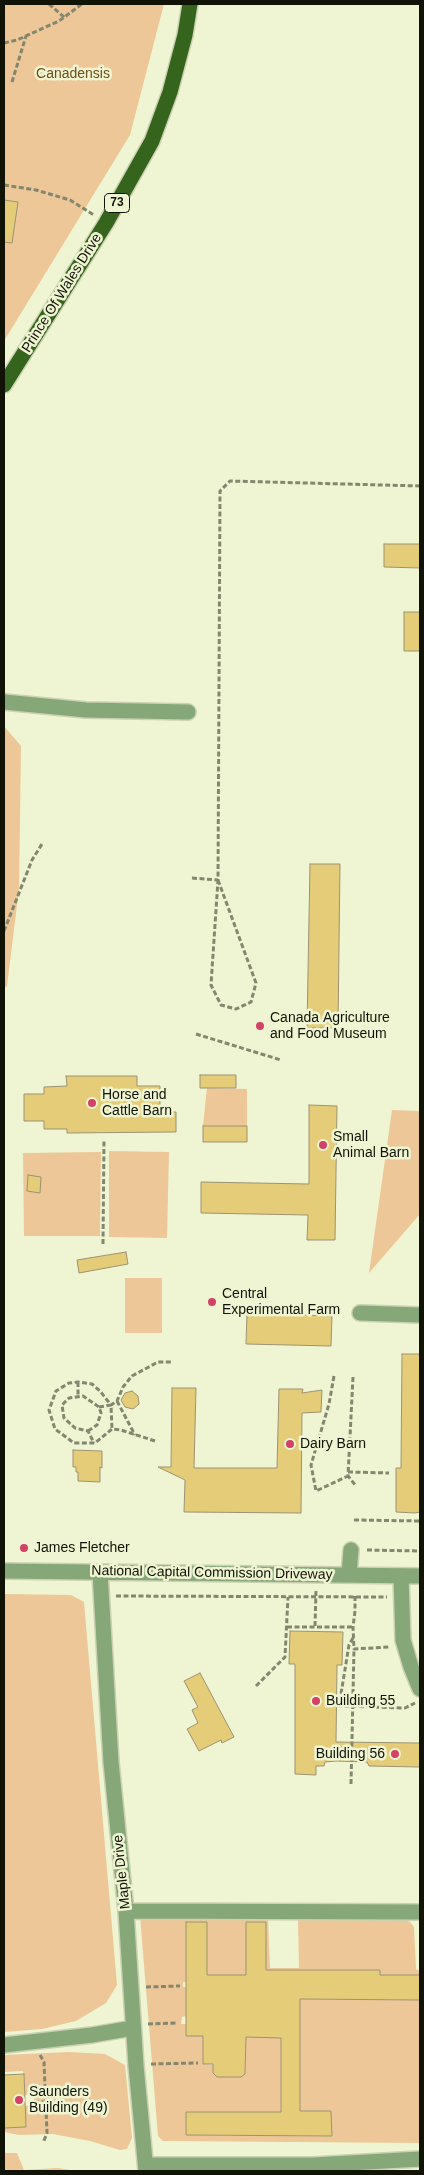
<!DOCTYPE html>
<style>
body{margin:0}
#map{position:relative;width:424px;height:2175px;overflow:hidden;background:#eff5d2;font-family:Helvetica,sans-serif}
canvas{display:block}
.frame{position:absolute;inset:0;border:5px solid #111307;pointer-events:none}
</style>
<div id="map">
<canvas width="424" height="2175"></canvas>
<div class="frame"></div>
</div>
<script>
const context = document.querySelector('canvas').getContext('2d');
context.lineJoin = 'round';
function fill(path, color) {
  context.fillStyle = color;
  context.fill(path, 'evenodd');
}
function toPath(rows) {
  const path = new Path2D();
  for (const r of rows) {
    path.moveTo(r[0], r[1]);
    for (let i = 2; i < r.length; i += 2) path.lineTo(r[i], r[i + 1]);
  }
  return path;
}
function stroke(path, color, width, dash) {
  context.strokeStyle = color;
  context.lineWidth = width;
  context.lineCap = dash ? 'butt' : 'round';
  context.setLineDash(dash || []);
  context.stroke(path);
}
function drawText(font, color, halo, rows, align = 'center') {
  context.font = font + ' Helvetica,sans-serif';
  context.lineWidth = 5;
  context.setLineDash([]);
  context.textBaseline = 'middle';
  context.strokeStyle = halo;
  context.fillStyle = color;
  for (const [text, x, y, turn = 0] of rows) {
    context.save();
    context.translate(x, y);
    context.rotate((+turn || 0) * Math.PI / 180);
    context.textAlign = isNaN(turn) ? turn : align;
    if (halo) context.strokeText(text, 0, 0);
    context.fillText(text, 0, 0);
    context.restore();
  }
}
const green = toPath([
 [4,4,164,4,130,135,4,341],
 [4,726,21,746,19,889,7,986,4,988],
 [207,1088,247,1089,247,1126,203,1126],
 [392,1110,420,1111,420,1214,369,1273],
 [109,1151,169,1152,167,1238,109,1237],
 [101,1152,100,1236,24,1236,23,1153],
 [125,1278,162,1278,162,1333,125,1333],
 [4,1594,71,1595,84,1602,117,1985,106,2003,76,2021,42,2029,4,2032],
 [140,1916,268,1918,270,1968,299,1968,298,1919,406,1920,410,1922,414,1927,416,1969,420,1971,420,1975,380,1975,379,1970,270,1970,260,1975,266,1922,246,1922,246,1968,251,1975,201,1975,207,1922,187,1922,186,1982,183,1982,183,1987,186,1987,186,2016,182,2017,181,2024,186,2024,186,2036,226,2036,203,2058,203,2064,213,2065,213,2073,217,2077,241,2077,245,2073,246,2049,233,2037,281,2023,281,2122,186,2112,186,2135,331,2136,331,2111,300,2111,300,1999,420,2000,420,2143,163,2141,158,2136],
 [69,2052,105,2054,125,2065,132,2138,127,2149,120,2150,90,2141,53,2134,19,2135,4,2132,4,2128,26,2127,24,2106,34,2105,33,2095,25,2095,23,2071,4,2072,4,2055],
 [4,2153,17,2153,24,2170,58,2168,76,2171,4,2171]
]);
const building = toPath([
 [4,200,18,202,12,243,4,242,4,200],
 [384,544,420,544,420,568,384,567,384,544],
 [404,612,420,612,420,651,404,651,404,612],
 [310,864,340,864,338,1028,307,1028,310,864],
 [200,1075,236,1075,236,1088,200,1088,200,1075],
 [66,1076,137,1076,137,1086,160,1086,160,1112,176,1112,176,1132,67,1133,67,1129,44,1129,44,1121,24,1121,24,1094,44,1094,44,1087,67,1086,66,1076],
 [309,1105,337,1106,335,1240,307,1240,308,1215,201,1213,201,1182,309,1184,309,1105],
 [203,1126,247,1126,247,1142,203,1142,203,1126],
 [28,1175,41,1177,40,1193,27,1191,28,1175],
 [126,1252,128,1264,79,1273,77,1260,126,1252],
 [247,1313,332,1316,331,1346,246,1344,247,1313],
 [402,1354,420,1354,420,1512,415,1513,396,1512,396,1468,401,1468,402,1354],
 [172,1388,196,1388,194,1468,277,1468,279,1389,303,1389,302,1393,322,1390,321,1412,302,1413,301,1513,184,1512,185,1480,158,1467,171,1467,172,1388],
 [132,1391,138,1396,139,1404,133,1409,125,1407,121,1400,125,1393,132,1391],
 [73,1450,102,1451,102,1468,100,1467,100,1482,78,1481,78,1472,76,1472,76,1467,73,1467,73,1450],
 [290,1631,343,1632,342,1665,337,1665,336,1742,420,1743,420,1767,369,1766,367,1762,336,1761,325,1762,324,1766,316,1766,316,1775,295,1774,295,1664,289,1664,290,1631],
 [200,1673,234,1737,222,1743,221,1740,199,1751,187,1729,198,1723,192,1710,198,1707,184,1681,200,1673],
 [186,1922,207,1922,207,1975,246,1975,246,1922,266,1922,266,1970,380,1970,380,1975,420,1975,420,2000,300,1999,300,2111,331,2111,332,2136,186,2135,186,2112,281,2112,281,2038,246,2037,245,2074,241,2077,217,2077,213,2073,213,2064,203,2064,203,2036,186,2036,186,1922],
 [24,2074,26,2127,4,2128,4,2075,24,2074]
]);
const path = toPath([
 [49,4,65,18],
 [4,43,17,40,59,21,82,4],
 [12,82,26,36],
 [4,185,36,190,70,200,94,215],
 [192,878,218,880],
 [218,880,256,983,251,1002,236,1009,221,1005,211,985,218,880,220,491,230,481,420,486],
 [4,931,32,860,42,844],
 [196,1034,281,1060],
 [103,1244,104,1140],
 [334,1376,329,1404,311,1465,316,1491,348,1476],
 [353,1377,348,1476,356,1486],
 [78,1382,78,1397],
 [117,1401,135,1435],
 [99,1407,111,1405,112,1429],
 [88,1431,97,1425,101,1413,99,1407,83,1396,69,1398,62,1405,64,1418,75,1428,88,1431,94,1443],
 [155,1441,121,1430,112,1429,95,1443,74,1443,55,1429,49,1410,56,1391,69,1383,78,1382,92,1384,100,1391,111,1405,117,1401,123,1387,132,1376,158,1362,173,1362],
 [348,1472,389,1473],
 [354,1520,420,1521],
 [367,1550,420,1551],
 [116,1596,387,1597],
 [355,1596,355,1611,353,1627,354,1649,390,1647],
 [315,1626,316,1590],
 [287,1627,353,1627],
 [353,1638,349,1645,339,1706,405,1708,415,1703],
 [256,1686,285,1657,288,1597],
 [351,1784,354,1649],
 [146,1987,180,1986],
 [148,2024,177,2023],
 [40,2055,44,2062,47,2133,43,2143],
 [151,2064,198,2063],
 [34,2102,46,2102]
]);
const minor = toPath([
 [4,702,86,710,188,712],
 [360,1313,420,1315],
 [4,1571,420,1576],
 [100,1572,111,1762,126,1911,136,2066,146,2171],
 [349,1575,351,1550],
 [401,1576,403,1640,411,1667,420,1689],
 [126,1911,420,1912],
 [4,2045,92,2035,133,2028],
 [146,2165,313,2165,420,2159]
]);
const major = toPath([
 [4,385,106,223,152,141,170,92,185,35,190,4]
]);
const markers = [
 [260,1026,5,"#d14266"],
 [92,1103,5,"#d14266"],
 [323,1145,5,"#d14266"],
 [212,1302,5,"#d14266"],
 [290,1444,5,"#d14266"],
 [24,1548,5,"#d14266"],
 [316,1701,5,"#d14266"],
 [395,1754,5,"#d14266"],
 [19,2100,5,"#d14266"]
];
const shields = [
 [117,203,25]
];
const shieldNames = [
 ["73",117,203]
];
const parkNames = [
 ["Canadensis",73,74]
];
const streetNames = [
 ["Prince Of Wales Drive",62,293,-58],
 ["National Capital Commission Driveway",212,1573,1],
 ["Maple Drive",122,1872,-96]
];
const poiNames = [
 ["Canada Agriculture",270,1018],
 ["and Food Museum",270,1034],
 ["Horse and",102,1095],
 ["Cattle Barn",102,1111],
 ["Small",333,1137],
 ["Animal Barn",333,1153],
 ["Central",222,1294],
 ["Experimental Farm",222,1310],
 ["Dairy Barn",300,1444],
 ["James Fletcher",34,1548],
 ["Building 55",326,1701],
 ["Building 56",385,1754,"right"],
 ["Saunders",29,2092],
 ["Building (49)",29,2108]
];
fill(green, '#edc797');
fill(building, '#e4cc78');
stroke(building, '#9c9373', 1);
stroke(minor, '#cbd1b2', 18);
stroke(major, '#cbd1b2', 18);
stroke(path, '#83876f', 3, [5, 2.5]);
stroke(minor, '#86a778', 15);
stroke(major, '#35641c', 15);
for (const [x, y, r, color] of markers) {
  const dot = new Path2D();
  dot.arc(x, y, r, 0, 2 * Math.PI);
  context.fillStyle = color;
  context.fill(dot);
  stroke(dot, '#eff5d2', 2);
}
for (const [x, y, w] of shields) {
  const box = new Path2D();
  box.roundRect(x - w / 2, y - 9.5, w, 19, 4);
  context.fillStyle = '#eff5d2';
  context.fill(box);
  stroke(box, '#111307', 1);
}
drawText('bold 12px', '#111307', null, shieldNames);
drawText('14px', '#714d18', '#eff5d2', parkNames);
drawText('14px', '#111307', '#eff5d2', streetNames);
drawText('14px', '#111307', '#eff5d2', poiNames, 'left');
</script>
